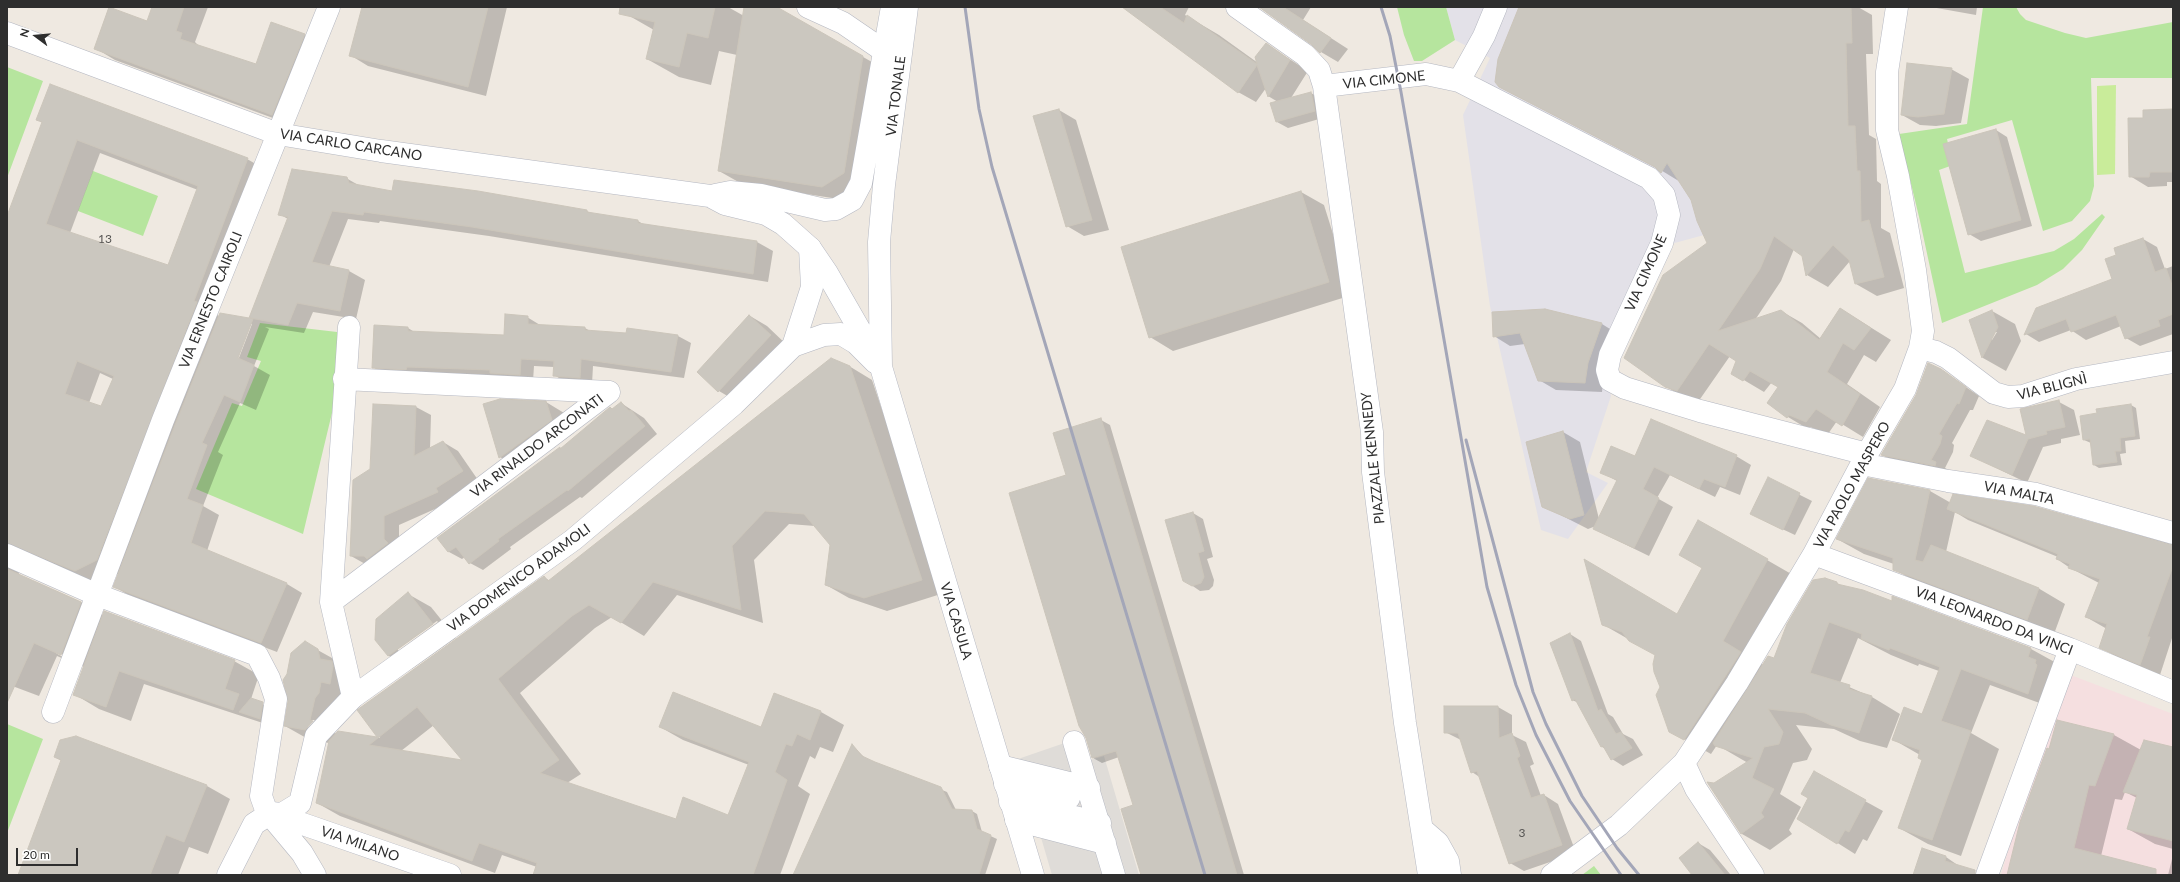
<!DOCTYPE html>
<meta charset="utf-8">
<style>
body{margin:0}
#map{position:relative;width:2180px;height:882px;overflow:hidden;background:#efe9e1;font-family:Lato,sans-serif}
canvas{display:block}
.frame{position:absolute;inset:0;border:8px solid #2e2e2e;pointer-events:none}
.north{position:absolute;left:16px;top:16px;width:40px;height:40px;-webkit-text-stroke:3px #fff;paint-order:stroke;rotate:286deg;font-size:11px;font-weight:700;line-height:16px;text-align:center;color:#2e2e2e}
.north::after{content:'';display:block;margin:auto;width:14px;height:18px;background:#2e2e2e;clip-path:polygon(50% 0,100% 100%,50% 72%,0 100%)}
.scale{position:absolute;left:16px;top:848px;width:62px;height:18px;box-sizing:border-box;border:2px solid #2e2e2e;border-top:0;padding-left:5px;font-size:12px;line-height:14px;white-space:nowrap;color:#2e2e2e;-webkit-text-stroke:3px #fff;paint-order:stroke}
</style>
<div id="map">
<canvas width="2180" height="882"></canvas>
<div class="frame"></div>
<div class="north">N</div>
<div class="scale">20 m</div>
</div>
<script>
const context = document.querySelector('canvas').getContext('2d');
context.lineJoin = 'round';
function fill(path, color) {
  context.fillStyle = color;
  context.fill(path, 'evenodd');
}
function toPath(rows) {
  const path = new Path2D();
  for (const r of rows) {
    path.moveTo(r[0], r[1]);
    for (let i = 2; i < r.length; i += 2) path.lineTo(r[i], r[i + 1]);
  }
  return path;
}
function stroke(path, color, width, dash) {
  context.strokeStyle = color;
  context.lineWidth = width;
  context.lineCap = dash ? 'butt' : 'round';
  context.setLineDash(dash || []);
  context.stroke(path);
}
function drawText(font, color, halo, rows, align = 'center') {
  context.font = font + ' Lato,sans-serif';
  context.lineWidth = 3;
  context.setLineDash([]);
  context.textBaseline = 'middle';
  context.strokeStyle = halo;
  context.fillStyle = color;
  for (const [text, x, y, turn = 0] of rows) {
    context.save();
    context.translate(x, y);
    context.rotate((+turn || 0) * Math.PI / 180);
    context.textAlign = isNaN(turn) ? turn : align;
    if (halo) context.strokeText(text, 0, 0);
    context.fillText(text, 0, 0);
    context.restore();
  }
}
const industrial = toPath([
 [1446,7,1782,7,1781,214,1660,247,1606,377,1611,396,1586,472,1608,483,1568,539,1541,530,1490,306,1463,115,1490,58,1455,40]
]);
const medical = toPath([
 [2068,674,2173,714,2173,875,2001,875,2038,747]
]);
const green = toPath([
 [1397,7,1446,7,1455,40,1422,61,1414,61,1404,35],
 [1983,7,2016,7,2020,14,2026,20,2065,33,2086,38,2173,22,2173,78,2091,78,2094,186,2090,201,2072,221,2043,231,2012,120,1947,139,1953,165,1939,170,1965,273,2054,251,2074,239,2102,214,2105,217,2082,250,2063,269,2037,285,1942,323,1920,221,1899,134,1967,124],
 [7,67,43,81,7,178],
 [93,171,158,196,143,236,78,211],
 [260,323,337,332,337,392,303,534,196,489,232,403,242,406,261,361,247,357],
 [7,724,43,739,7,833],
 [1594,866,1601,875,1582,875]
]);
const pitch = toPath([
 [2116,85,2115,174,2097,175,2097,86]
]);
const plaza = toPath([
 [1082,737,1090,760,1104,756,1139,875,1052,875,1018,759]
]);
const shadow = toPath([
 [109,7,111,7,111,9,148,22,153,7,208,7,195,42,200,47,257,66,304,35,324,46,292,125,115,60,95,48],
 [363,7,507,7,486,96,368,66,350,55],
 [628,7,728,7,744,16,745,7,775,7,886,70,845,200,742,184,719,171,737,55,719,51,711,85,679,77,647,59,654,30,626,14],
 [1124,7,1189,7,1185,15,1219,35,1258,63,1266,44,1308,71,1291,98,1311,93,1323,100,1326,117,1288,128,1277,122,1278,102,1268,96,1266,88,1256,102,1238,92],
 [1259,7,1311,7,1303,20,1348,49,1338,62,1321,52,1313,44],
 [1521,7,1858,7,1872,15,1873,54,1866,54,1869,135,1876,139,1877,181,1881,184,1881,228,1890,233,1904,288,1877,296,1856,284,1850,261,1828,287,1807,275,1803,255,1794,249,1781,281,1755,320,1781,311,1802,323,1821,339,1841,309,1891,340,1876,362,1864,355,1847,384,1880,407,1863,437,1837,421,1828,434,1810,427,1808,429,1788,417,1780,387,1772,382,1764,392,1732,373,1737,360,1730,356,1698,402,1687,399,1665,386,1708,244,1692,200,1682,183,1659,169,1500,87],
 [1931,7,1977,7,1976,15],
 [1951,69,1969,79,1961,123,1936,126,1920,125,1902,115],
 [1059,110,1076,120,1109,230,1084,236,1067,226],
 [2173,110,2173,182,2167,182,2167,186,2148,187,2130,176,2144,119],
 [38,120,247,159,270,172,217,315,219,316,249,319,288,219,279,214,346,178,360,186,393,193,587,211,592,214,638,221,643,224,757,242,773,251,768,282,489,236,380,221,379,223,348,219,329,267,349,271,365,280,356,319,313,312,304,333,265,327,269,329,254,366,270,375,256,410,240,403,218,452,223,455,203,506,219,515,207,551,287,584,302,593,277,652,130,596,115,587,120,573,99,584,18,564,19,575,81,602,104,616,234,661,259,675,251,699,280,713,278,728,144,684,131,721,99,709,74,694,84,667,57,651,56,653,71,662,57,656,39,696,7,684,7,219,43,123],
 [100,153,198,190,168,267,70,233],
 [250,324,252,324,237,363,235,362],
 [100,373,113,379,102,407,89,403],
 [1996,130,2007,137,2032,226,1981,241,1969,234],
 [1301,192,1324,205,1352,295,1173,351,1150,337],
 [2143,239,2157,247,2165,269,2173,266,2173,334,2140,346,2126,338,2121,326,2086,340,2071,330,2039,342,2026,334,2037,309,2113,280,2118,256],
 [1992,311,2015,324,2021,341,2006,371,1983,358,1971,320],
 [1995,332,1997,332,1992,340,1991,339],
 [1493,313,1602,324,1618,334,1604,373,1602,392,1556,390,1539,380,1525,344,1510,346,1494,336],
 [750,316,767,326,788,346,736,401,719,391,698,372],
 [527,317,540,325,585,328,590,331,627,334,678,336,691,343,684,378,593,366,592,384,567,383,554,375,554,367,534,366,533,381,385,375,373,367,408,328,416,333,505,336],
 [849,366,872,380,944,593,887,611,849,598,826,585,831,545,815,526,789,524,754,560,763,623,677,595,644,636,612,617,595,628,520,693,581,774,567,783,677,820,728,816,749,765,683,740,660,727,762,728,775,694,821,712,844,725,833,752,820,747,815,759,810,756,798,786,810,794,780,875,534,875,537,867,502,855,495,873,340,816,317,803,329,743,308,739,285,726,305,643,341,663,355,675,333,733,380,738,359,711,544,577,550,581],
 [312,720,315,720,308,728,307,727],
 [434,725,465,761,401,751],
 [1941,370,1979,396,1973,410,1970,410,1952,443,1954,445,1953,452,1945,468,1949,470,1895,462,1882,455],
 [546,402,569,416,574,433,523,470,500,457],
 [2059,402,2074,410,2080,435,2061,439,2061,443,2043,447,2027,483,1972,456,2027,437],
 [621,403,644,418,657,434,582,498,580,497,510,547,511,549,483,570,470,563,465,557,462,559,449,552,438,538,560,448,561,449,610,408,613,410],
 [2131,405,2136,408,2140,439,2125,441,2126,453,2120,454,2122,465,2099,468,2094,465,2091,443,2084,440],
 [416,407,431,415,430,449,443,442,458,451,478,480,451,497,453,501,399,525,399,548,367,565,351,556,371,470],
 [1101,420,1110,425,1244,875,1142,875,1134,806,1119,757,1102,763,1093,758,1067,476],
 [1563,432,1580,442,1599,519,1617,481,1601,472,1636,458,1736,456,1751,465,1740,495,1720,487,1715,497,1670,475,1657,498,1673,507,1649,556,1610,537,1595,529,1596,526,1588,529,1543,506],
 [1768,479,1812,501,1795,535,1763,520],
 [1930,491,1951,503,2173,546,2173,635,2160,675,2120,659,2100,647,2107,629,2086,617,2099,583,2070,568,2057,559,2058,557,1968,520,1955,512,1946,552,2038,588,2065,604,2054,634,1921,585,1894,569,1894,564,1864,554,1837,539],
 [1193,513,1203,519,1213,557,1207,559,1214,580,1213,586,1209,590,1200,591,1184,580],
 [1767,560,1793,575,1748,657,1763,665,1775,659,1837,583,1844,587,1893,602,1893,598,2031,649,2060,665,2056,709,1990,685,1971,733,1999,749,1961,856,1928,844,1899,828,1923,760,1920,755,1894,740,1923,715,1939,671,1919,664,1918,666,1891,655,1858,638,1840,683,1872,697,1900,714,1887,748,1860,741,1834,729,1796,725,1812,749,1807,760,1793,763,1780,794,1801,807,1789,830,1792,834,1770,850,1742,834,1709,784,1714,784,1748,763,1717,745,1711,754,1670,731,1656,655,1602,624,1677,615],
 [408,594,431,607,456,638,412,669,389,656,376,640],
 [437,621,438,622,398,651,398,649],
 [1570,634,1581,641,1608,714,1613,717,1623,734,1633,739,1643,755,1623,766,1612,759,1606,749,1602,747,1579,703,1572,700],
 [1498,707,1512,715,1512,735,1526,742,1534,764,1530,766,1541,796,1544,795,1558,804,1576,853,1524,871,1510,863,1481,778,1472,772,1461,740,1445,732],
 [2058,722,2114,735,2141,750,2173,748,2173,849,2155,844,2128,829,2137,798,2125,792,2122,800,2115,799,2101,856,2150,875,2007,875],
 [76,737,207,786,230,799,208,854,189,847,178,875,19,875,62,761,55,757],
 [853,746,866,759,947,792,956,810,972,811,977,814,982,832,997,839,985,875,794,875],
 [1814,773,1883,811,1867,841,1863,839,1855,854,1798,818,1809,798],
 [1698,843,1710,850,1730,874,1694,875],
 [1923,849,1946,857,1972,875,1914,875],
 [2173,855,2173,875,2168,875]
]);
const building = toPath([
 [109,7,147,21,152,7,184,7,176,31,182,33,180,39,256,64,271,22,305,34,272,115,94,49,109,7],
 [362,7,488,7,468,87,349,56,362,7],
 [620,7,715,7,708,38,687,33,679,67,646,59,655,22,619,14,620,7],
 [744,7,777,7,863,56,844,173,822,187,718,171,744,7],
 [1122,7,1160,7,1184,23,1187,15,1257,64,1255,57,1266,43,1290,60,1268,97,1257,65,1238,93,1122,7],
 [1259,7,1283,7,1331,38,1320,53,1312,45,1259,7],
 [1519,7,1851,7,1852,43,1846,43,1848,126,1855,126,1857,171,1860,171,1861,222,1869,220,1884,277,1855,284,1849,260,1833,245,1806,276,1802,256,1774,236,1760,269,1718,331,1781,310,1819,340,1840,308,1871,328,1854,350,1843,343,1827,372,1860,394,1842,426,1816,409,1806,422,1789,415,1787,418,1767,403,1778,387,1750,371,1743,381,1731,374,1736,361,1709,344,1677,391,1665,387,1624,358,1663,275,1707,243,1697,221,1691,200,1667,163,1661,173,1655,167,1499,87,1495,82,1498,59,1519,7],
 [1907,63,1952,68,1944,114,1918,117,1901,115,1907,63],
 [50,84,248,158,194,301,197,302,97,560,75,571,7,543,7,216,42,122,36,120,50,84],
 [77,140,198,186,168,265,46,224,77,140],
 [77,361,114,376,101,406,65,394,77,361],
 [1311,92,1315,111,1276,122,1270,103,1311,92],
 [1059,109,1092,220,1066,227,1033,116,1059,109],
 [2173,109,2173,172,2150,172,2149,177,2129,177,2128,118,2143,118,2143,110,2173,109],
 [1996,129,2021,220,1968,235,1943,144,1996,129],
 [292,169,347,177,349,183,392,191,394,180,478,191,587,210,587,212,638,220,638,223,757,241,753,274,472,227,364,212,363,215,332,211,312,262,349,270,340,311,297,303,288,325,250,318,253,319,238,358,254,365,240,402,224,395,202,443,207,445,187,499,203,505,191,543,287,583,261,643,113,587,175,425,220,313,249,318,288,217,278,215,292,169],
 [1301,191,1329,282,1149,338,1121,247,1301,191],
 [2143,238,2155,272,2166,268,2173,288,2173,314,2158,320,2160,326,2125,339,2116,315,2071,332,2066,319,2024,335,2036,308,2112,279,2105,259,2116,255,2114,248,2143,238],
 [1545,309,1602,323,1588,363,1585,383,1538,381,1520,333,1493,337,1492,312,1545,309],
 [1992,310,1998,327,1982,358,1969,320,1992,310],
 [505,314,528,316,528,324,585,327,585,330,626,333,627,328,678,335,671,372,581,359,580,378,553,376,554,361,521,359,520,375,490,373,490,370,407,367,406,370,372,368,374,325,408,327,408,331,504,335,505,314],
 [749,315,771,335,718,392,697,372,749,315],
 [831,358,850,366,922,580,864,598,825,585,830,545,804,514,765,511,732,546,741,610,653,582,621,623,589,605,572,616,498,679,559,760,540,773,676,819,683,797,728,815,749,762,659,727,673,692,761,727,774,693,821,711,810,740,797,734,792,746,786,744,775,772,787,780,753,875,533,875,537,863,479,843,472,861,316,803,329,741,338,731,377,737,357,710,544,576,548,581,831,358],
 [417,707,462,760,369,745,417,707],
 [1928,363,1941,369,1966,387,1959,404,1957,403,1939,434,1942,436,1940,444,1931,460,1936,462,1935,466,1881,455,1916,395,1928,363],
 [500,399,546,401,552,420,499,458,483,404,500,399],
 [2059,400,2065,427,2046,431,2047,434,2028,439,2012,475,1970,456,1987,420,2026,435,2020,409,2059,400],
 [621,402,629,411,631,410,645,426,568,491,567,490,498,539,499,541,469,564,456,547,448,552,437,538,560,447,560,449,610,407,612,409,621,402],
 [373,404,416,406,414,456,443,441,463,471,436,488,438,492,384,516,384,539,388,543,367,559,364,556,350,556,353,480,370,469,373,404],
 [2131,404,2135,436,2120,438,2121,451,2115,451,2117,462,2093,465,2090,439,2083,440,2080,416,2097,413,2096,409,2131,404],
 [1101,418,1237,875,1141,875,1121,809,1133,805,1116,751,1092,758,1086,738,1079,726,1009,493,1066,475,1053,433,1101,418],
 [1651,419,1737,455,1725,487,1704,479,1699,489,1654,467,1643,489,1659,498,1634,548,1593,529,1617,480,1600,473,1611,446,1635,456,1651,419],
 [1563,431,1584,515,1570,519,1542,507,1526,442,1563,431],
 [1768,477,1800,493,1783,530,1750,514,1768,477],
 [1868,478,1930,490,1915,560,1923,562,1931,545,2039,588,2027,620,1893,570,1893,558,1836,539,1868,478],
 [1953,494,2033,506,2173,545,2173,566,2147,637,2150,637,2140,665,2099,648,2107,624,2085,617,2100,579,2068,568,2070,564,2056,559,2058,554,1947,509,1953,494],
 [1193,512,1204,551,1198,553,1204,577,1201,583,1192,586,1183,581,1165,520,1193,512],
 [1698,520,1768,559,1723,641,1741,652,1684,740,1669,732,1656,695,1660,687,1654,672,1653,664,1655,655,1629,641,1622,632,1602,625,1584,559,1677,614,1702,568,1679,555,1698,520],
 [7,569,81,602,61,655,34,643,7,703,7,569],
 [1825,578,1837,582,1837,584,1863,590,1892,601,1892,596,2031,648,2028,657,2036,660,2035,663,2037,665,2028,694,1961,669,1941,721,1971,731,1932,840,1898,828,1922,760,1918,758,1920,750,1892,740,1904,707,1922,714,1940,667,1890,648,1889,650,1861,639,1862,634,1829,622,1810,673,1850,685,1849,689,1872,696,1859,733,1831,725,1805,713,1768,709,1783,732,1779,744,1764,747,1752,778,1774,789,1761,813,1764,817,1741,834,1707,782,1714,783,1753,758,1715,746,1713,743,1768,656,1774,658,1787,624,1813,580,1825,578],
 [408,592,433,624,388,656,375,640,376,619,408,592],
 [104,611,235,660,225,689,239,694,233,710,119,671,106,707,73,695,104,611],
 [1570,633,1598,711,1601,709,1616,734,1621,732,1632,748,1611,760,1603,746,1601,747,1575,699,1572,701,1550,643,1570,633],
 [305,641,318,649,320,659,332,661,333,666,330,684,321,682,319,693,315,698,313,707,310,720,313,721,305,730,284,726,288,701,283,680,287,674,291,653,305,641],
 [251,698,263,702,260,719,239,712,251,698],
 [1444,706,1498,706,1499,738,1512,733,1520,756,1517,758,1531,798,1544,794,1562,845,1509,864,1477,771,1471,773,1458,733,1444,733,1444,706],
 [2057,720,2114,734,2095,786,2089,785,2074,848,2156,869,2156,875,2007,875,2020,822,2047,748,2049,749,2057,720],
 [76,736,207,785,184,842,166,835,150,875,18,875,61,760,54,757,60,740,76,736],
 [2144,740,2173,747,2173,841,2127,829,2137,795,2123,792,2144,740],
 [852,744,862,756,875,762,941,787,952,809,972,810,977,829,991,835,979,875,793,875,852,744],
 [1814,771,1866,800,1849,832,1845,830,1837,844,1797,819,1808,798,1801,794,1814,771],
 [1698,842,1725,875,1692,875,1679,858,1698,842],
 [1922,848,1946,856,1945,861,1975,870,1975,875,1913,875,1922,848]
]);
const minor = toPath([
 [808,7,843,23,884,51],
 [1237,7,1305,55,1319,70,1324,86,1372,432,1373,472,1405,723,1429,875],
 [1459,81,1484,36,1496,7],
 [1324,86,1426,74,1459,81,1649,178,1664,195,1669,215,1662,243,1610,355,1607,370,1610,380,1625,388,1700,411,1867,454],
 [349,327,331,602,353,697],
 [1920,348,1936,352,1948,358,1994,393,2008,397,2023,396,2076,379,2173,362],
 [344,379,609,392],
 [1862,464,1948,481,2036,494,2173,533],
 [1814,554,2070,649,2173,692],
 [7,555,95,594,257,655,269,678,276,699,261,796,266,810,302,853,315,875],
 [331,602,609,392],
 [53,712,163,420,329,7],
 [1074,742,1114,875],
 [1684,763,1696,789,1753,875],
 [1000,766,1089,788],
 [1005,784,1069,798],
 [1010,802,1100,823],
 [271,813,450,875],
 [1016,820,1105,843],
 [1423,830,1438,843,1448,861,1450,875],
 [1552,875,1619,825,1684,763,1737,683,1814,554,1867,454,1905,389,1920,348,1923,331,1915,270,1898,176,1887,130,1887,72,1897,7],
 [1987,875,2070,649]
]);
const tertiary = toPath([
 [793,346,824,335,841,334,856,343,875,362],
 [228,875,254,824,271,813,282,814,300,803,316,736,353,697,573,540,734,404,788,351,793,346,812,287,810,248]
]);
const secondary = toPath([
 [907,7,884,185,879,242,881,367,1033,875],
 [7,33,278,134,381,151,710,196,725,204,766,214,783,224,810,248,827,273,881,367],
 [715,195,730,192,761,195,825,210,836,209,852,200,861,183,892,7]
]);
const rail = toPath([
 [965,7,979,109,992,167,1205,875],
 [1381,7,1390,36,1401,92,1487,587,1516,685,1536,735,1570,801,1621,875],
 [1466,440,1533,692,1546,724,1582,796,1617,848,1639,875]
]);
const numberNames = [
 ["13",105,239],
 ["3",1522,833]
];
const streetNames = [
 ["VIA CIMONE",1384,80,-6],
 ["VIA TONALE",896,96,-83],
 ["VIA CARLO CARCANO",351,145,9],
 ["VIA CIMONE",1646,273,-66],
 ["VIA ERNESTO CAIROLI",211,300,-68],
 ["VIA BLIGNÌ",2052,387,-14],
 ["VIA RINALDO ARCONATI",537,446,-37],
 ["PIAZZALE KENNEDY",1373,458,-96],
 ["VIA PAOLO MASPERO",1852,485,-61],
 ["VIA MALTA",2019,493,11],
 ["VIA DOMENICO ADAMOLI",519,578,-36],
 ["VIA CASULA",956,621,73],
 ["VIA LEONARDO DA VINCI",1994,621,21],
 ["VIA MILANO",360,844,19]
];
fill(industrial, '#e3e1e8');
fill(medical, '#f5dfe0');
fill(green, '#b6e59e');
fill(pitch, '#c9ec9a');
fill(plaza, '#dfdcd8');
fill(shadow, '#0003');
fill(building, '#cbc7bf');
stroke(building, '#cbc5ba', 1);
stroke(minor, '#b4b7c1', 23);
stroke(tertiary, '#b4b7c1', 23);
stroke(secondary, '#b4b7c1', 23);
stroke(minor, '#fff', 22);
stroke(tertiary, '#fff', 22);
stroke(secondary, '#fff', 22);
stroke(rail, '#a3a6b8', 3);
drawText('12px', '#555452', null, numberNames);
drawText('14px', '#2e2e2e', '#fff', streetNames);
</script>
